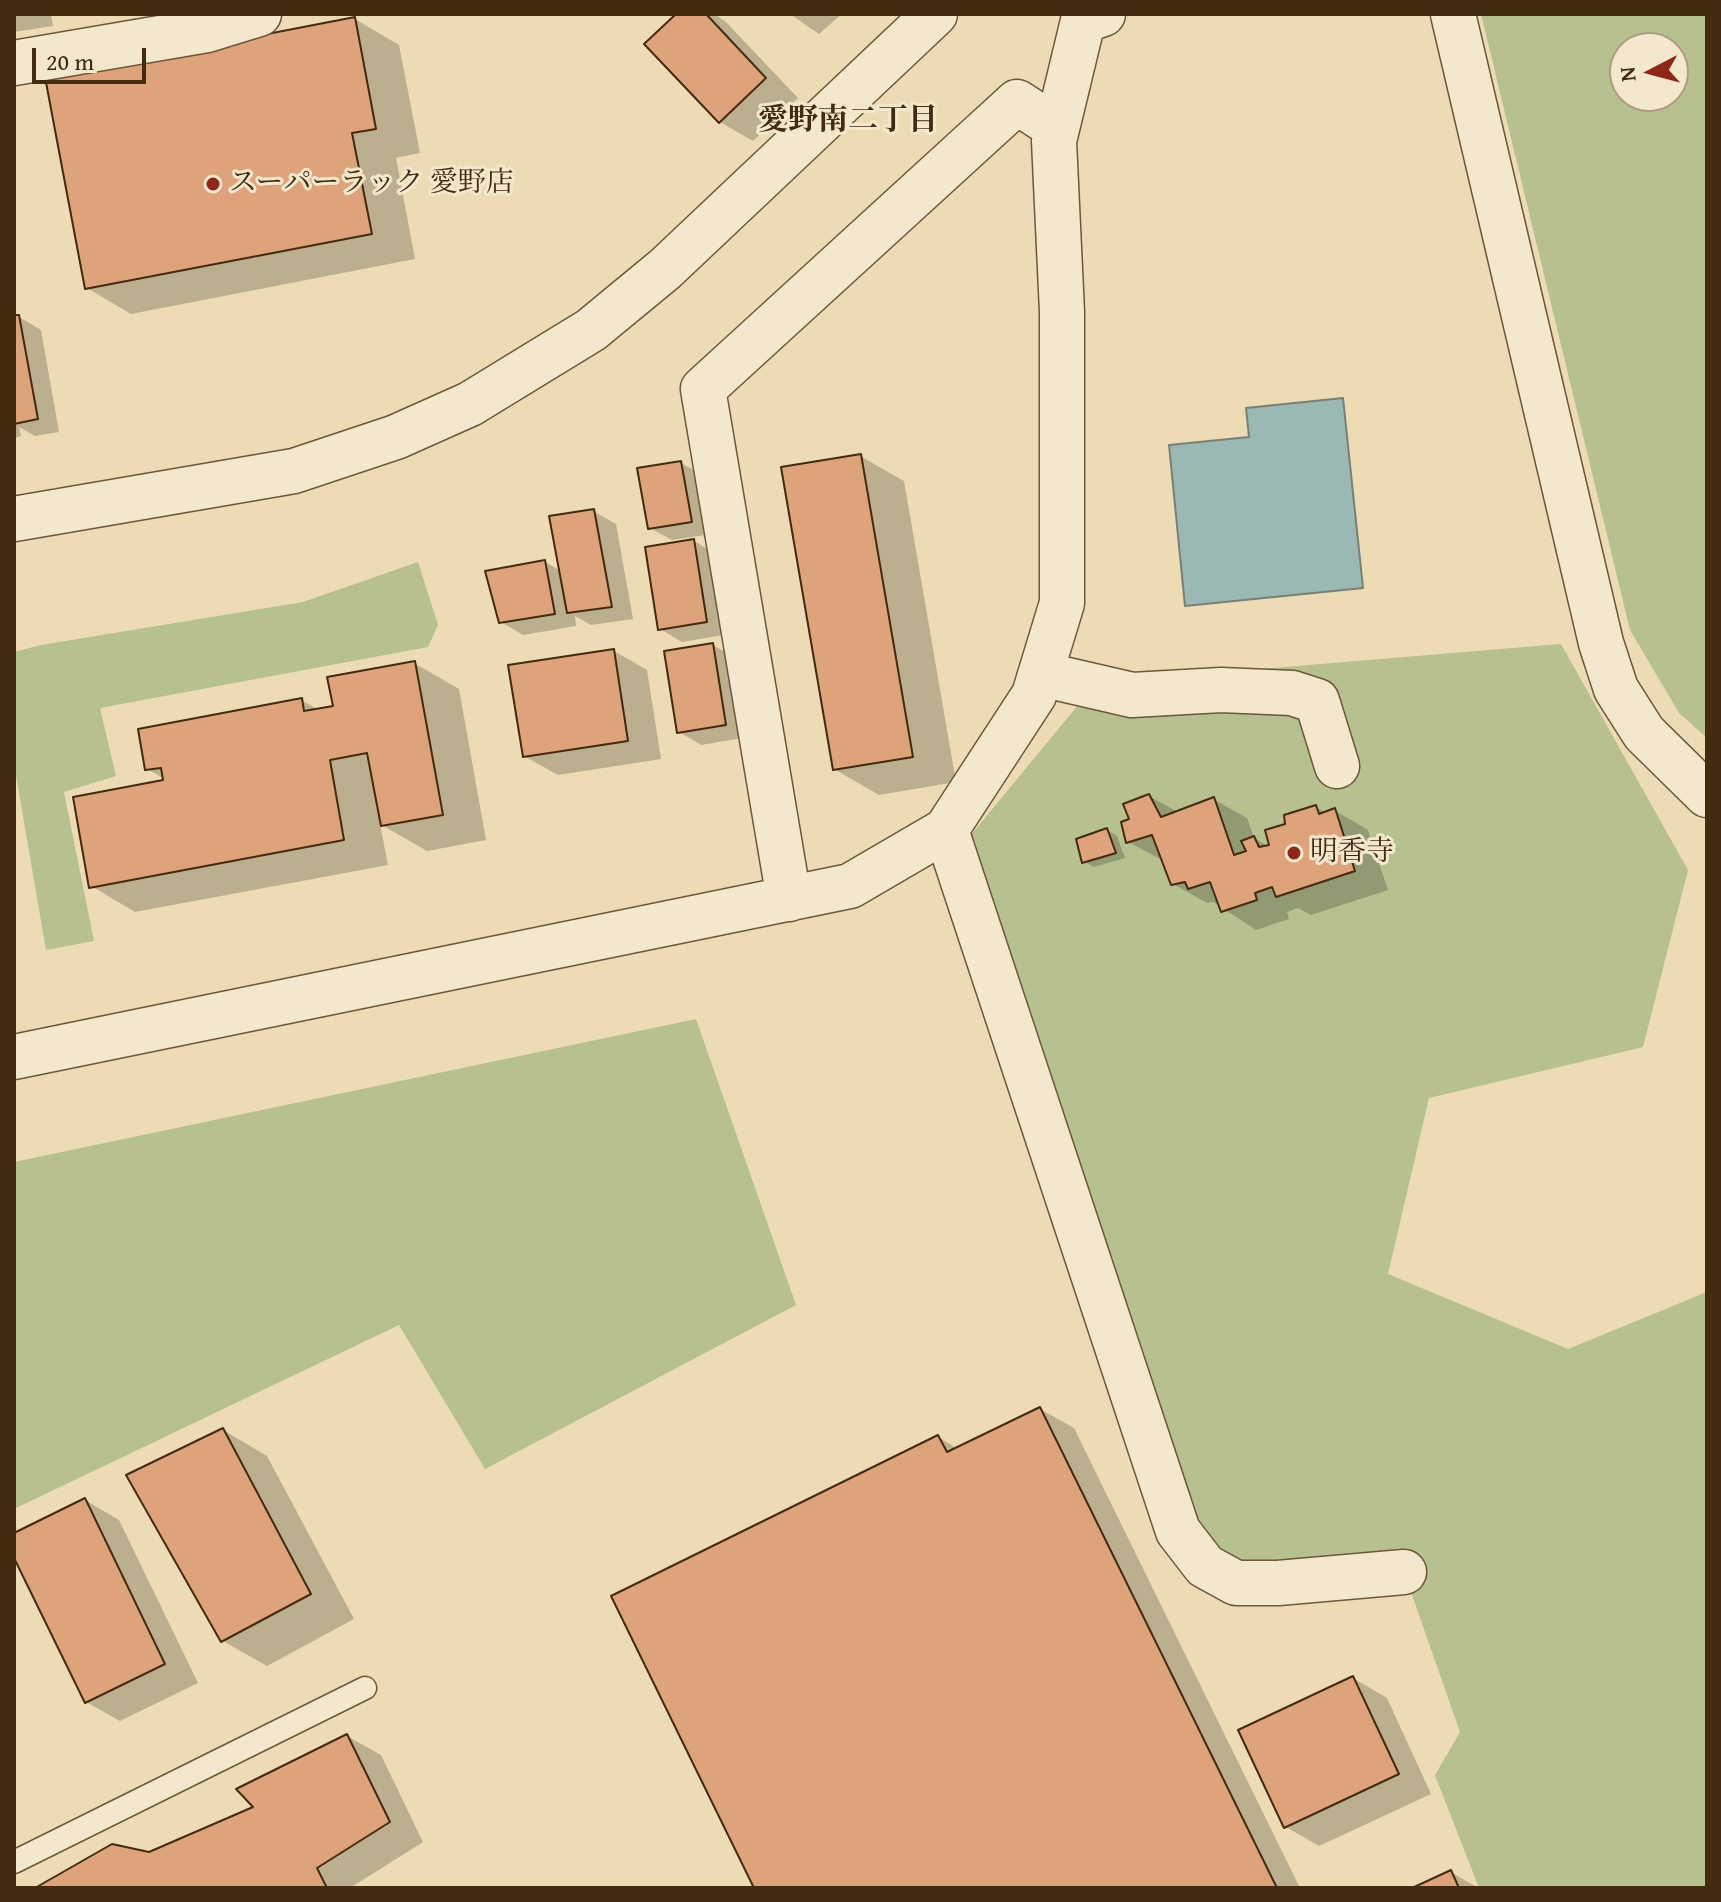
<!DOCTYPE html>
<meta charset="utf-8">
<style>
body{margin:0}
#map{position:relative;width:1721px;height:1902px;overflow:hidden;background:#ecdbb4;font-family:"Gentium Book Plus",serif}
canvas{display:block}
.frame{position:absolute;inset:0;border:16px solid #432b0f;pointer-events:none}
.north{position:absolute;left:1609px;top:32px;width:80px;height:80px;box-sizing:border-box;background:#f3e8ce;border:2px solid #ad9c82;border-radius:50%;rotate:264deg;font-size:22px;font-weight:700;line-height:32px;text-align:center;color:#432b0f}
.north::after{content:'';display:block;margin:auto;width:28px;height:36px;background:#8f2418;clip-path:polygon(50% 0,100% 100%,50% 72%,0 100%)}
.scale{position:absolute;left:32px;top:48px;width:114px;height:36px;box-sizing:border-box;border:4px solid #432b0f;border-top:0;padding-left:10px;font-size:24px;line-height:28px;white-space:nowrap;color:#432b0f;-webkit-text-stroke:6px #f3e8ce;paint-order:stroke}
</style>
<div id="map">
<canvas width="1721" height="1902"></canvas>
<div class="frame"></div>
<div class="north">N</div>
<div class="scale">20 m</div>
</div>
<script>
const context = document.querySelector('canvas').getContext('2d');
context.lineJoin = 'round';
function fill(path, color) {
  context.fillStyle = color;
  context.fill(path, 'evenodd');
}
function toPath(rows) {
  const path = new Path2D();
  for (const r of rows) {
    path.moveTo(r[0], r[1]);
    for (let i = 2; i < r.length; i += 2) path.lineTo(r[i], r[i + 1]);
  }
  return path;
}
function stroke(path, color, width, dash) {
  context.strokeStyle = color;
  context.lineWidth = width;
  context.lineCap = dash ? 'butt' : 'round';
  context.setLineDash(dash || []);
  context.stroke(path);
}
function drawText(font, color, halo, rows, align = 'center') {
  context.font = font + ' "Gentium Book Plus","Noto Serif JP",serif';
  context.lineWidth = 6;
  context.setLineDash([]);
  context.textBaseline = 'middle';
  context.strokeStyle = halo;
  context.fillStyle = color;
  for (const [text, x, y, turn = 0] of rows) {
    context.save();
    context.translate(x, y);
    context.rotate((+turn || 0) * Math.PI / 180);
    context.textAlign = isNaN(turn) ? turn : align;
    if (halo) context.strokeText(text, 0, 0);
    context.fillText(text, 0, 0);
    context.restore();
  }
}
const green = toPath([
 [1481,14,1707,14,1707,738,1679,713,1630,630],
 [1625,48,1673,48,1673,96,1625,96],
 [418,562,438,625,428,647,100,708,116,776,64,792,94,941,46,950,14,764,14,652,41,645,303,602],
 [1561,644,1688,870,1643,1047,1429,1098,1388,1274,1568,1349,1707,1292,1707,1888,1479,1888,1435,1775,1460,1732,1404,1572,1234,1566,1189,1514,956,853,1079,704,1129,680],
 [696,1019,796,1305,485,1469,399,1325,14,1509,14,1162]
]);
const water = toPath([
 [1343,398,1363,588,1185,606,1169,445,1249,437,1246,408,1343,398]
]);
const shadow = toPath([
 [14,14,51,14,53,26,14,32],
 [678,14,714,14,725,21,798,98,753,141,720,122],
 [790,14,842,14,819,34],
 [355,19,399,45,420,153,396,158,415,259,131,314,87,288],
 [19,317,41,330,59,432,35,436,19,427,21,436,14,438,14,318],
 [860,456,904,481,956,782,879,795,834,769],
 [681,463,704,476,713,534,672,540,650,528],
 [593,511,616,524,633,619,591,625,575,616,576,626,523,635,501,622,545,562,561,571],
 [694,541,716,554,729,634,682,642,660,629],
 [713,645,735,658,748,737,701,745,679,732],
 [614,651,647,670,661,759,558,775,524,756],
 [414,663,459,689,486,840,427,851,380,824,388,865,135,912,91,886,168,781,147,769,301,700,319,710,335,707],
 [1149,796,1178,812,1213,799,1247,818,1254,838,1272,849,1287,825,1316,807,1326,813,1334,810,1368,830,1388,890,1311,915,1298,908,1287,912,1289,919,1256,930,1213,902,1207,903,1173,884,1164,861,1128,842,1131,820],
 [1107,830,1117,836,1125,858,1094,867,1083,861],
 [1040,1409,1074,1428,1300,1888,756,1888,938,1437,958,1449],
 [223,1430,267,1456,354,1619,267,1666,223,1641],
 [85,1500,119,1520,198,1683,120,1721,86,1702,14,1553,14,1535],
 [1353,1678,1387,1698,1431,1794,1319,1846,1286,1827],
 [347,1736,381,1755,423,1842,350,1888,39,1888,149,1854,256,1808],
 [1451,1872,1478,1888,1417,1888]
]);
const building = toPath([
 [676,14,706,14,766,78,719,123,644,44,676,14],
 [355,17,376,129,352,133,372,234,85,289,45,77,355,17],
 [14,315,19,315,38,419,14,424,14,315],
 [861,454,913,757,833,770,781,467,861,454],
 [681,461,692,522,648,529,637,468,681,461],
 [594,509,612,607,567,613,549,516,594,509],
 [694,539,707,622,658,630,645,547,694,539],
 [545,560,555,614,499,623,485,571,545,560],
 [713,643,726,725,677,733,664,651,713,643],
 [614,649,628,741,523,757,508,665,614,649],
 [415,661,443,815,381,826,367,753,330,760,344,840,89,888,73,797,163,780,161,768,145,770,138,729,302,698,304,711,333,706,327,677,415,661],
 [1149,794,1161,817,1214,797,1234,855,1246,851,1241,841,1254,836,1259,847,1269,845,1265,830,1285,824,1284,815,1316,805,1319,814,1335,808,1355,871,1276,897,1272,887,1255,893,1257,900,1221,912,1210,882,1188,889,1185,882,1171,885,1152,835,1126,843,1121,822,1129,819,1123,804,1149,794],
 [1107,828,1116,853,1082,863,1076,839,1107,828],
 [1040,1407,1277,1888,754,1888,611,1596,938,1435,947,1452,1040,1407],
 [223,1428,311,1594,221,1642,126,1475,223,1428],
 [85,1498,165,1664,85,1703,14,1558,14,1533,85,1498],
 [1353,1676,1399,1774,1284,1828,1238,1730,1353,1676],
 [347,1734,390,1822,317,1868,327,1888,35,1888,112,1844,149,1852,253,1807,236,1789,347,1734],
 [1451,1870,1459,1888,1412,1888,1451,1870]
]);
const service = toPath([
 [14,1862,365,1688]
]);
const minor = toPath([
 [1041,674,1132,695,1221,690,1292,693,1317,701,1337,766],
 [946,830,1178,1531,1205,1566,1236,1583,1278,1583,1404,1572],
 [789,899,703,389,1017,102,1057,128],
 [14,1057,850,886,946,830,1034,695,1062,603,1062,312,1054,141,1083,21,1103,14]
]);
const tertiary = toPath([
 [1453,14,1601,643,1616,689,1644,733,1707,795],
 [14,63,207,30,259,14],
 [14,519,294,471,396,437,470,404,591,330,665,269,935,14]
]);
const markers = [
 [213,184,8,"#8f2418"],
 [1294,853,8,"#8f2418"]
];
const poiNames = [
 ["スーパーラック 愛野店",229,184],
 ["明香寺",1310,853]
];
const neighbourhoodNames = [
 ["愛野南二丁目",848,121]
];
fill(green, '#b6c18f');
fill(water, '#9ab9b5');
stroke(water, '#778073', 2);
fill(shadow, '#0003');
fill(building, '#dfa37c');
stroke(building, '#432b0f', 2);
stroke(service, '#6d5738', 25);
stroke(minor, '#6d5738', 47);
stroke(tertiary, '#6d5738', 47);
stroke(service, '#f3e8ce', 22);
stroke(minor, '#f3e8ce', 44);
stroke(tertiary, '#f3e8ce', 44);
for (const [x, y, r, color] of markers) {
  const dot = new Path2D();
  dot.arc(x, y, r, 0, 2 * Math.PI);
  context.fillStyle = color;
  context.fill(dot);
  stroke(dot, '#f3e8ce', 3);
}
drawText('28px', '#432b0f', '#f3e8ce', poiNames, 'left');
drawText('bold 30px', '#432b0f', '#f3e8ce', neighbourhoodNames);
</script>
